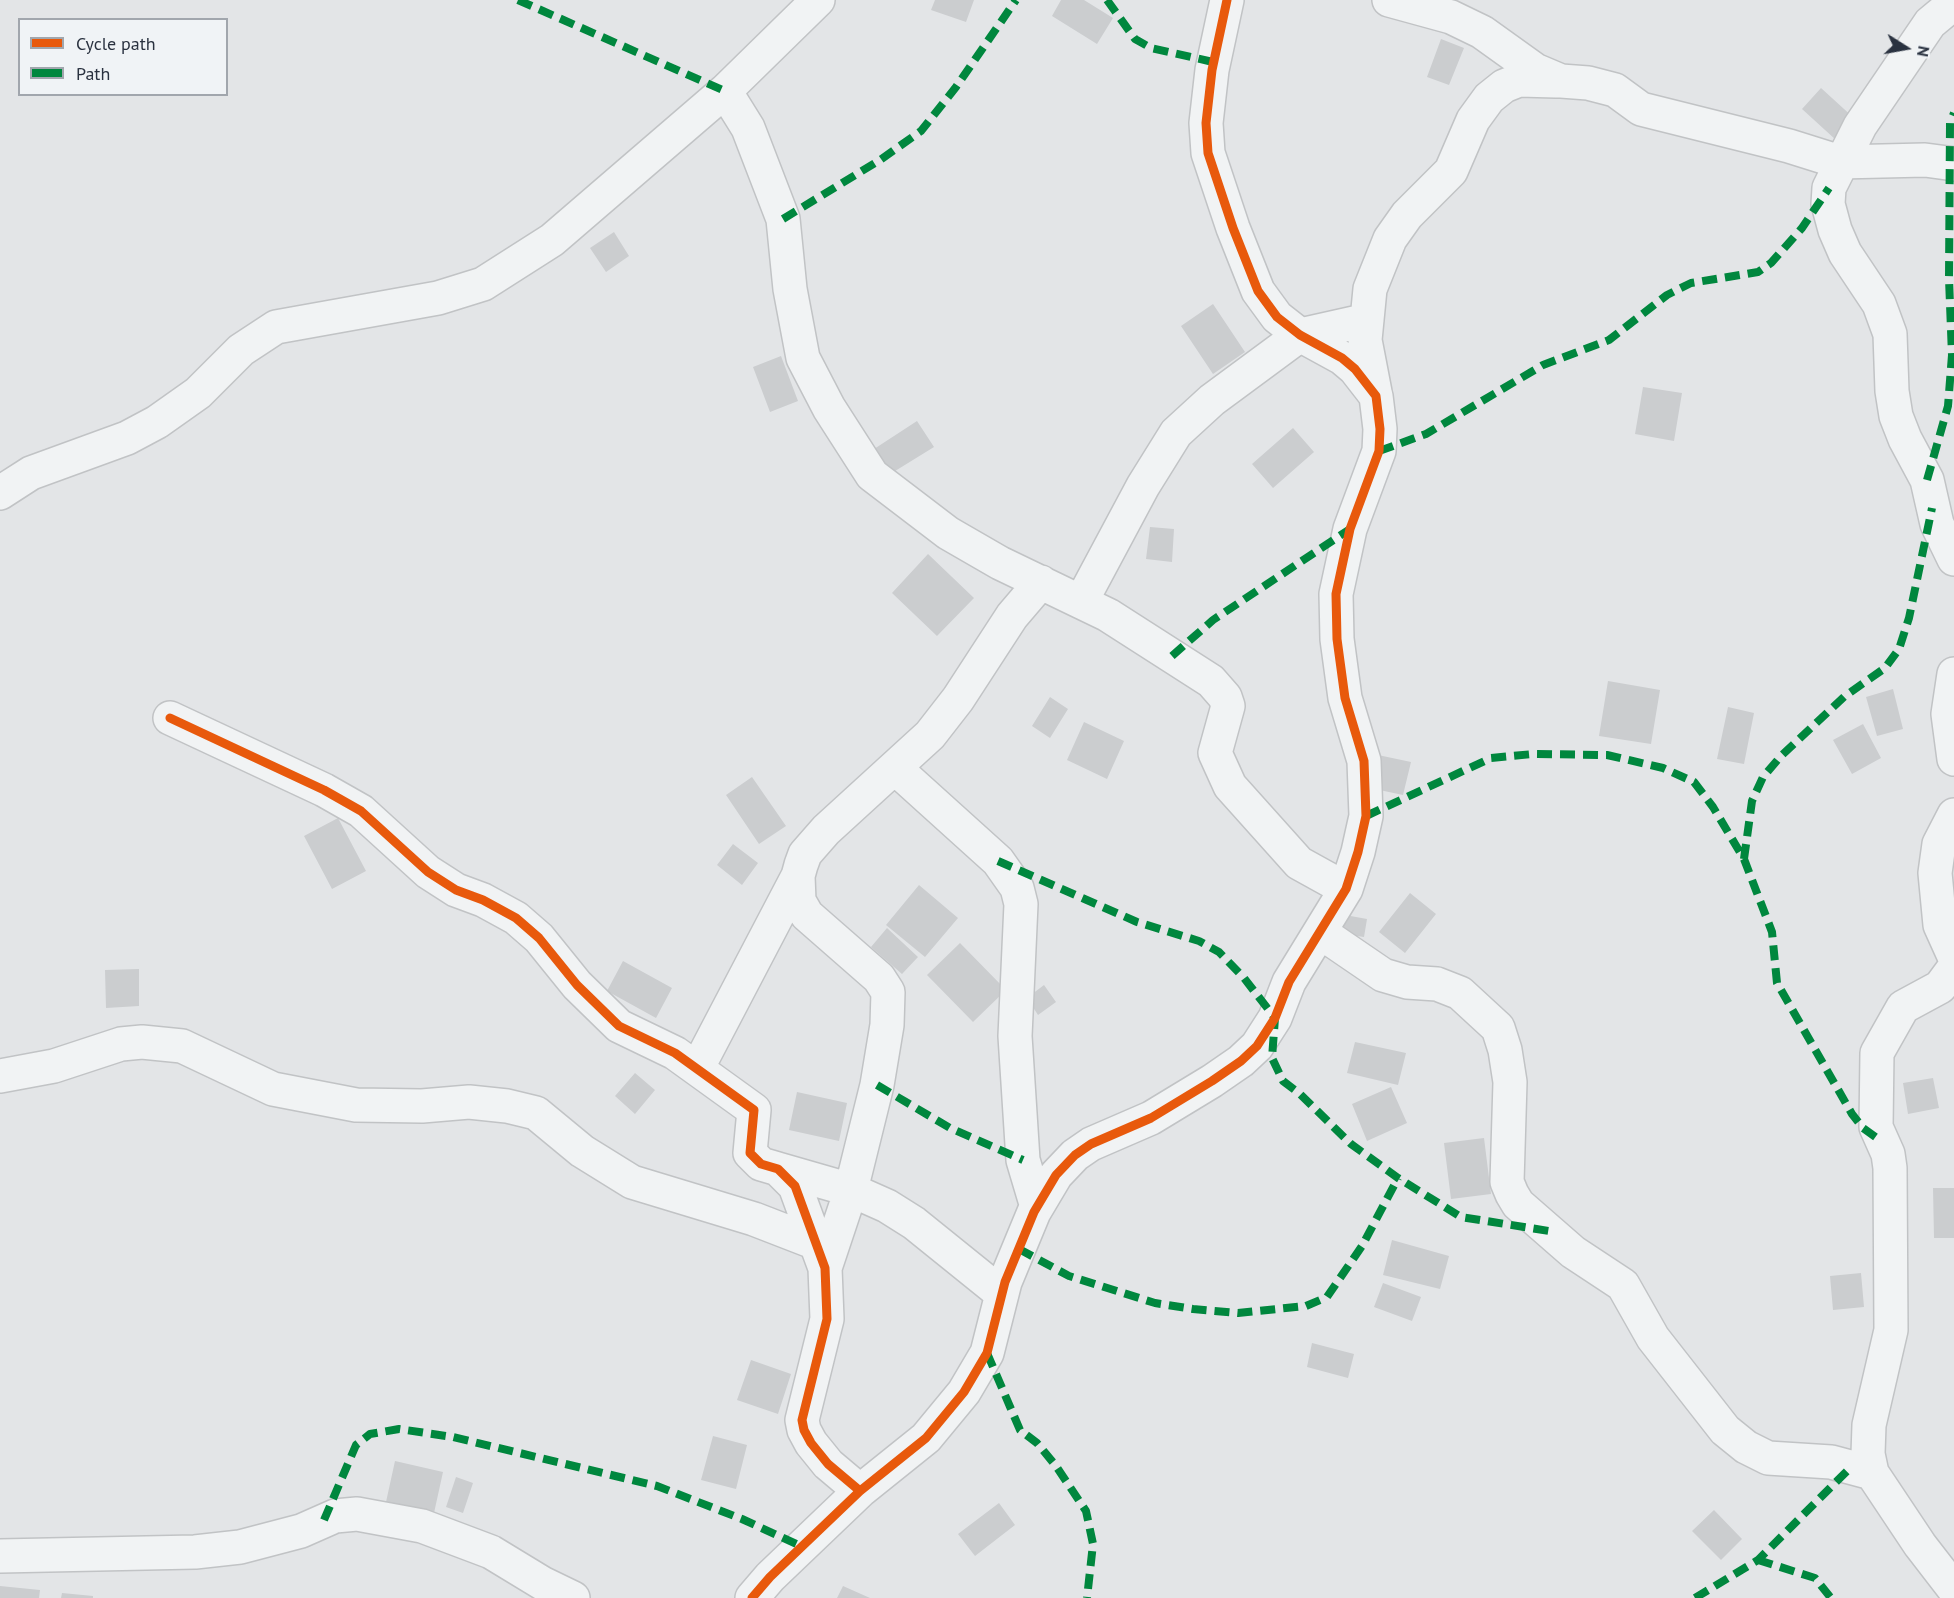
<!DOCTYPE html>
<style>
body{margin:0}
#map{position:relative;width:1954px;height:1598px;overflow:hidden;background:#e3e5e7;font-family:"PT Sans",sans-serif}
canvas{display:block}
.legend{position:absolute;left:18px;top:18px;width:210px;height:78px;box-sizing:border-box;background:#f0f3f6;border:2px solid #a1a6ad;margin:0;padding:8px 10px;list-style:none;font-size:18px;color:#2a3240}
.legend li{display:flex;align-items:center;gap:12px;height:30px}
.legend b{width:30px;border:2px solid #a1a6ad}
.north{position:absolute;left:1876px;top:18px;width:60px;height:60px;-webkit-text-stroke:4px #f0f3f6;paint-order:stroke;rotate:101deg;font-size:16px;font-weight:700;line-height:24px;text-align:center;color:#2a3240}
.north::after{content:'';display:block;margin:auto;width:21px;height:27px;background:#2a3240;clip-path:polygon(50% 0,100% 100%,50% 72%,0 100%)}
</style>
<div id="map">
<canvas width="1954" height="1598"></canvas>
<ul class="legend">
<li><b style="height:8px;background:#e8590c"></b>Cycle path</li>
<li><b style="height:8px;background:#00873e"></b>Path</li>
</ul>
<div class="north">N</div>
</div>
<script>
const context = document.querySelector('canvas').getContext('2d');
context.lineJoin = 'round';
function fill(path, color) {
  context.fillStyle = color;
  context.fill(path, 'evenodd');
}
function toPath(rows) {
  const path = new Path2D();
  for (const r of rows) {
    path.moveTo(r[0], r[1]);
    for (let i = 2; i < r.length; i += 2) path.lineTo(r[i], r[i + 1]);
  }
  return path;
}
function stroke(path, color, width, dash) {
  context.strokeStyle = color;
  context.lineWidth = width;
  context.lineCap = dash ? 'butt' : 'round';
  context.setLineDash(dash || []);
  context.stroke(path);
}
const building = toPath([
 [935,0,974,0,966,22,931,10],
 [1061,0,1084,0,1113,18,1097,44,1052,16],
 [1441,39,1464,48,1449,85,1427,77],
 [1821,88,1855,119,1836,140,1802,109],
 [614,232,629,256,606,272,590,248],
 [1213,304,1245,352,1213,374,1181,326],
 [781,356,798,401,770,412,753,367],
 [1643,387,1682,393,1674,441,1635,434],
 [917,421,934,447,887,476,871,451],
 [1293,428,1314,452,1273,488,1252,464],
 [1150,527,1174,529,1172,562,1146,559],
 [928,554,974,598,937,636,892,593],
 [1608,681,1660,690,1651,744,1599,736],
 [1893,689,1903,729,1877,736,1866,697],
 [1050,697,1068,709,1050,738,1032,726],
 [1728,707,1754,713,1744,764,1717,759],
 [1084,722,1124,741,1107,779,1067,760],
 [1863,724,1881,758,1852,774,1833,740],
 [1378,755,1411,762,1403,795,1370,788],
 [752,777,786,826,759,844,726,795],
 [338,818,366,871,332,889,304,836],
 [733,844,758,863,742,885,717,865],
 [919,885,958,918,925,957,886,925],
 [1410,893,1436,914,1405,953,1379,932],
 [1345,915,1367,919,1364,937,1342,934],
 [887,928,918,957,902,974,871,947],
 [960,943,1006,990,973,1022,927,975],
 [623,961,672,988,656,1018,607,991],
 [139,969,139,1006,106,1008,105,970],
 [1044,985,1056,1002,1038,1015,1027,998],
 [1355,1042,1406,1053,1398,1085,1347,1073],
 [635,1073,655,1090,635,1114,615,1096],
 [1933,1078,1939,1108,1908,1114,1903,1083],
 [1391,1087,1407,1123,1367,1141,1352,1104],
 [797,1092,847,1103,839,1141,789,1130],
 [1484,1138,1491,1194,1451,1199,1444,1143],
 [1933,1188,1954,1188,1954,1238,1934,1238],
 [1392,1240,1449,1256,1440,1289,1383,1275],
 [1861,1273,1864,1307,1833,1310,1830,1276],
 [1383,1283,1421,1297,1412,1321,1374,1307],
 [1312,1343,1354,1354,1348,1378,1307,1367],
 [751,1360,791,1374,778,1414,737,1400],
 [713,1436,747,1445,736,1489,701,1480],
 [395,1461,443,1472,434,1513,386,1502],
 [456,1477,473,1483,463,1513,446,1507],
 [999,1503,1015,1525,975,1556,958,1534],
 [1714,1510,1742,1539,1721,1560,1692,1531],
 [0,1586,40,1590,39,1598,0,1598],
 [843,1586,870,1598,837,1598],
 [62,1593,93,1596,93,1598,61,1598]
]);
const minor = toPath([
 [1389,0,1451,17,1482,32,1535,70,1561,81,1588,83,1615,90,1641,109,1789,146,1840,162,1925,160,1954,164],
 [1954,3,1930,23,1860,126,1829,188,1828,204,1835,230,1845,253,1879,304,1890,334,1892,391,1896,416,1905,439,1927,480,1937,524,1954,559],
 [725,91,748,128,783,219,790,289,803,358,829,408,872,475,948,533,1000,563,1108,615,1211,681,1225,697,1228,706,1215,753,1230,786,1299,863,1346,889],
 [1375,392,1365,340,1370,289,1390,239,1407,215,1451,171,1473,120,1489,98,1504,86,1519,80,1556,81],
 [0,493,31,473,127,438,157,422,198,393,241,350,276,327,438,298,483,284,552,240,725,91,818,0],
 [1081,602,1143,486,1176,433,1212,400,1300,335,1367,320],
 [1954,674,1948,714,1954,759],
 [170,718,324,790,361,811,428,872,456,890,483,900,516,918,539,938,577,985,619,1026,675,1053,754,1110,750,1153,761,1164,778,1169,795,1186,825,1268,827,1319,802,1420,804,1430,811,1443,828,1464,860,1491],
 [895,768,998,861,1017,888,1021,904,1015,1036,1023,1160,1037,1207],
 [1954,815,1939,844,1935,873,1940,925,1954,956],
 [1320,932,1383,975,1407,982,1437,984,1460,993,1498,1028,1505,1050,1510,1082,1507,1182,1512,1194,1518,1204,1573,1252,1623,1285,1653,1338,1725,1430,1746,1447,1768,1458,1831,1462,1872,1473],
 [1954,968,1940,987,1903,1007,1877,1053,1876,1127,1888,1154,1890,1168,1891,1330,1869,1425,1868,1454,1872,1473,1920,1545,1954,1589],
 [698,1067,798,876],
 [0,1076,54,1066,121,1044,142,1042,182,1046,273,1089,356,1105,422,1106,469,1102,507,1106,536,1113,582,1151,632,1182,754,1219,816,1243],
 [778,1169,851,1190,887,1206,914,1223,1002,1294],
 [825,1268,851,1190,877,1085,887,1025,888,992,879,978,807,915,799,901,798,876,801,865,805,854,826,830,930,735,958,699,1012,616,1041,582],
 [0,1556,195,1552,240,1547,301,1531,335,1516,357,1514,422,1526,491,1552,542,1583,573,1598],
 [752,1598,770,1577,860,1491,926,1438,964,1392,987,1353,1005,1282,1034,1212,1056,1175,1075,1155,1091,1144,1151,1118,1212,1081,1241,1061,1257,1046,1275,1018,1289,982,1346,889,1358,852,1366,816,1364,761,1345,698,1337,639,1336,594,1350,529,1379,451,1380,429,1376,396,1355,369,1342,358,1300,335,1277,317,1258,291,1233,228,1208,153,1206,123,1212,70,1227,0]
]);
const quiet = toPath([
 [518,0,725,91],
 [1107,0,1135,39,1151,48,1213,62],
 [783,219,880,160,921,131,956,87,1016,0],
 [1379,451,1426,434,1543,365,1609,340,1667,295,1691,283,1758,272,1771,263,1802,228,1829,188],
 [1927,480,1948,406,1952,355,1949,279,1950,123,1954,113],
 [1172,656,1213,620,1350,529],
 [1366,816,1491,758,1533,754,1607,755,1663,768,1694,782,1713,807,1744,859,1772,932,1777,983,1852,1114,1863,1128,1881,1141],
 [1744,859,1752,801,1763,777,1781,756,1845,696,1885,668,1899,649,1909,618,1932,508],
 [998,861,1137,922,1199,941,1219,952,1244,978,1275,1018,1272,1058,1283,1081,1300,1094,1351,1144,1398,1178,1461,1217,1549,1231],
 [877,1085,950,1128,1023,1160],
 [1019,1249,1069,1276,1155,1303,1193,1309,1238,1313,1306,1306,1327,1297,1362,1246,1398,1178],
 [987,1353,1020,1430,1037,1443,1056,1466,1086,1511,1093,1544,1087,1598],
 [324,1520,356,1445,370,1434,399,1429,453,1437,657,1486,742,1519,803,1547],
 [1758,1560,1815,1578,1831,1598],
 [1695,1598,1758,1560,1852,1466]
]);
const cycleway = toPath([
 [170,718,324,790,361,811,428,872,456,890,483,900,516,918,539,938,577,985,619,1026,675,1053,754,1110,750,1153,761,1164,778,1169,795,1186,825,1268,827,1319,802,1420,804,1430,811,1443,828,1464,860,1491],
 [752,1598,770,1577,860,1491,926,1438,964,1392,987,1353,1005,1282,1034,1212,1056,1175,1075,1155,1091,1144,1151,1118,1212,1081,1241,1061,1257,1046,1275,1018,1289,982,1346,889,1358,852,1366,816,1364,761,1345,698,1337,639,1336,594,1350,529,1379,451,1380,429,1376,396,1355,369,1342,358,1300,335,1277,317,1258,291,1233,228,1208,153,1206,123,1212,70,1227,0]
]);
fill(building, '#cbcdcf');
stroke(minor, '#c1c3c5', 36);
stroke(minor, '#f1f3f4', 33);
stroke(quiet, '#00873e', 8, [15, 8]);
stroke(cycleway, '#e8590c', 9);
</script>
